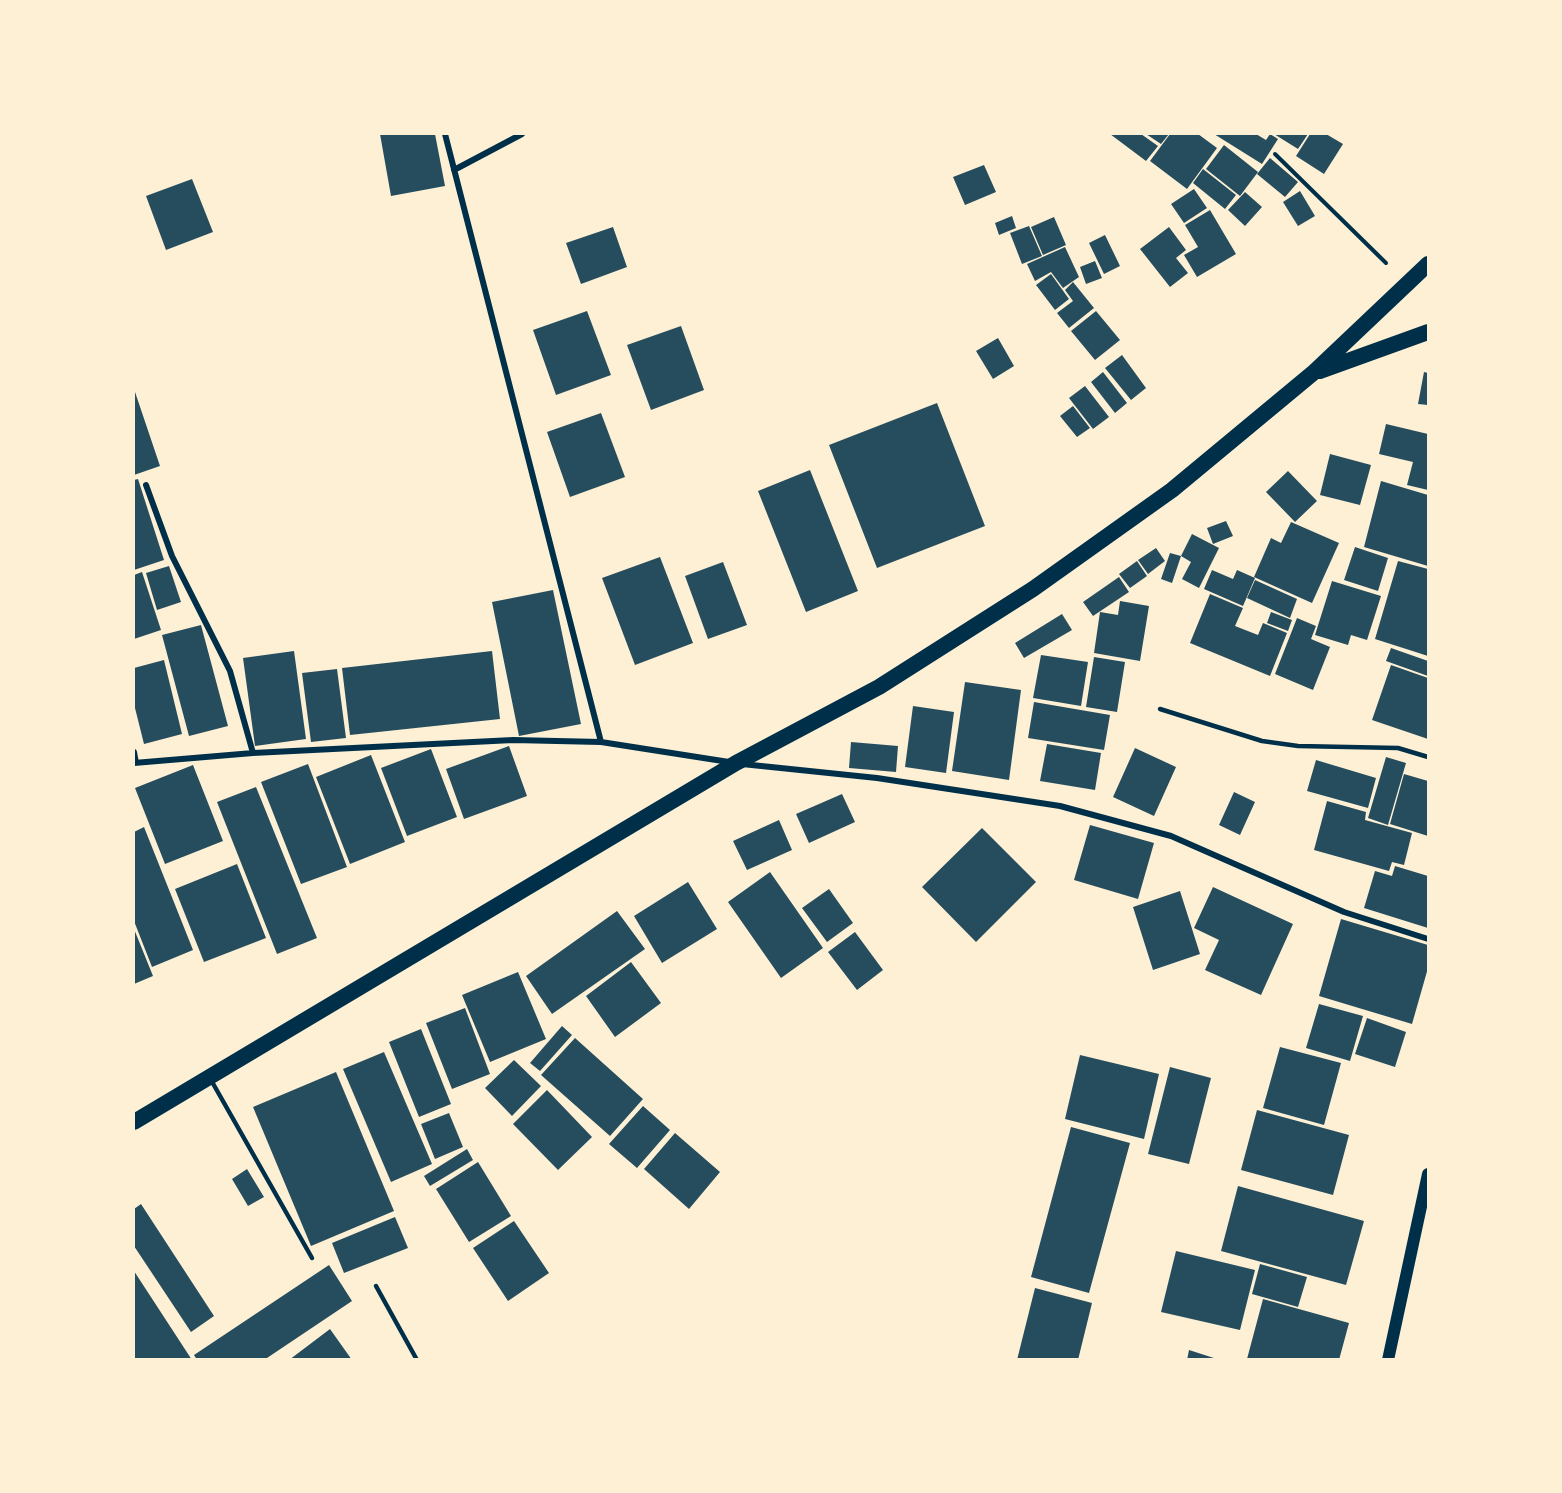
<!DOCTYPE html>
<style>
body{margin:0}
#map{position:relative;width:1562px;height:1493px;overflow:hidden;background:#fdf0d5;font-family:"DM Sans",sans-serif}
canvas{display:block}
.frame{position:absolute;inset:0;border:135px solid #fdf0d5;pointer-events:none}
</style>
<div id="map">
<canvas width="1562" height="1493"></canvas>
<div class="frame"></div>
</div>
<script>
const context = document.querySelector('canvas').getContext('2d');
context.lineJoin = 'round';
function fill(path, color) {
  context.fillStyle = color;
  context.fill(path, 'evenodd');
}
function toPath(rows) {
  const path = new Path2D();
  for (const r of rows) {
    path.moveTo(r[0], r[1]);
    for (let i = 2; i < r.length; i += 2) path.lineTo(r[i], r[i + 1]);
  }
  return path;
}
function stroke(path, color, width, dash) {
  context.strokeStyle = color;
  context.lineWidth = width;
  context.lineCap = dash ? 'butt' : 'round';
  context.setLineDash(dash || []);
  context.stroke(path);
}
const building = toPath([
 [380,134,435,134,445,186,391,196],
 [1110,134,1141,134,1158,146,1146,161],
 [1146,134,1169,134,1161,144],
 [1170,134,1198,134,1217,148,1187,189,1150,161],
 [1214,134,1256,134,1266,140,1270,134,1278,139,1262,164],
 [1274,134,1308,134,1298,149],
 [1310,134,1326,134,1343,144,1324,174,1296,156],
 [1224,145,1258,172,1240,196,1206,169],
 [1270,158,1298,182,1285,197,1257,174],
 [984,165,996,192,965,205,953,177],
 [1203,169,1236,195,1225,209,1193,183],
 [192,179,213,232,166,250,146,196],
 [1194,189,1207,208,1184,223,1171,204],
 [1300,191,1315,216,1298,226,1283,202],
 [1245,192,1262,207,1245,226,1228,210],
 [1210,210,1236,254,1197,277,1184,255,1198,247,1185,225],
 [1012,216,1016,228,999,235,995,223],
 [1054,217,1066,245,1043,255,1031,227],
 [1029,226,1042,256,1022,264,1010,233],
 [613,227,627,267,581,284,566,243],
 [1169,227,1186,250,1176,258,1188,273,1170,287,1140,249],
 [1105,235,1120,266,1104,274,1089,243],
 [1065,247,1079,277,1063,288,1051,272,1035,281,1027,264],
 [1095,261,1102,278,1086,284,1080,267],
 [1051,274,1069,299,1055,310,1036,285],
 [1073,282,1094,308,1069,328,1057,313,1073,301,1065,290],
 [587,311,611,375,556,395,533,330],
 [1096,311,1120,340,1095,360,1071,331],
 [681,326,704,390,651,410,627,345],
 [998,338,1014,366,993,379,976,351],
 [1122,355,1146,388,1131,400,1105,368],
 [1103,372,1127,403,1115,413,1091,382],
 [1424,372,1428,373,1428,405,1418,404],
 [1085,386,1109,417,1093,429,1069,398],
 [134,389,160,466,134,475],
 [937,403,985,526,877,568,829,445],
 [1073,406,1090,428,1077,437,1060,416],
 [601,413,625,477,570,497,547,432],
 [1386,424,1428,434,1428,490,1407,485,1413,462,1379,454],
 [1330,454,1371,465,1360,505,1320,495],
 [810,470,858,591,806,612,758,491],
 [1288,471,1317,501,1295,522,1266,492],
 [138,479,164,560,134,570,134,480],
 [1381,481,1428,495,1428,566,1364,547],
 [1226,521,1233,536,1213,544,1207,528],
 [1291,522,1339,543,1312,603,1254,577,1271,538,1281,543],
 [1192,534,1219,548,1199,588,1182,579,1191,562,1181,556],
 [1355,547,1388,558,1378,591,1344,580],
 [1156,548,1165,561,1148,574,1138,560],
 [1170,553,1181,556,1172,583,1161,579],
 [660,557,693,643,635,665,602,578],
 [1137,561,1147,576,1130,588,1119,574],
 [1398,561,1428,569,1428,656,1375,639],
 [723,562,747,625,708,639,685,576],
 [169,566,181,602,157,610,146,573],
 [1212,570,1233,579,1237,570,1255,578,1243,606,1204,589],
 [142,572,161,630,134,639,134,575],
 [1119,577,1129,592,1093,616,1083,602],
 [1255,580,1297,599,1290,618,1247,598],
 [1332,581,1381,596,1367,640,1351,635,1348,645,1315,635],
 [553,590,581,724,519,736,492,602],
 [1210,594,1243,608,1235,626,1258,635,1263,623,1287,633,1270,676,1190,643],
 [1120,601,1149,606,1140,661,1094,653,1100,612,1118,615],
 [1271,612,1292,620,1288,631,1267,623],
 [1062,614,1072,630,1024,658,1015,643],
 [1297,618,1316,626,1311,639,1330,647,1313,690,1275,674],
 [201,625,228,726,189,736,162,635],
 [1391,648,1428,661,1428,676,1386,661],
 [294,651,306,739,255,746,243,658],
 [492,651,500,719,350,735,342,668],
 [1041,655,1088,662,1081,706,1033,698],
 [1094,657,1125,662,1117,712,1086,707],
 [164,660,182,734,144,744,134,704,134,668],
 [1391,665,1428,678,1428,739,1372,720],
 [337,669,346,738,311,742,302,673],
 [965,682,1021,690,1009,780,952,771],
 [1034,702,1110,715,1104,750,1028,738],
 [913,706,954,712,946,773,905,767],
 [851,742,898,746,896,772,849,768],
 [1047,744,1101,753,1095,790,1040,781],
 [509,746,527,796,464,819,446,769],
 [1135,748,1176,767,1154,816,1113,797],
 [431,749,457,817,407,836,381,768],
 [371,755,405,842,350,864,316,777],
 [1386,757,1406,763,1388,825,1368,818],
 [1316,760,1376,778,1368,808,1307,791],
 [308,764,347,867,301,884,261,782],
 [193,765,223,841,165,864,135,788],
 [1404,774,1428,781,1428,836,1390,824],
 [256,787,317,938,277,954,217,802],
 [1234,792,1255,802,1240,835,1219,825],
 [842,794,855,822,809,843,796,814],
 [1327,801,1366,812,1365,820,1412,833,1404,865,1392,862,1389,871,1314,850],
 [779,820,792,850,747,870,733,841],
 [1090,825,1154,843,1138,899,1074,880],
 [144,827,193,950,152,967,134,921,134,832],
 [982,828,1036,882,976,942,922,887],
 [237,864,266,938,204,962,175,889],
 [1395,866,1428,876,1428,928,1364,908,1375,871,1392,876],
 [770,872,823,948,781,978,728,902],
 [688,882,717,929,662,963,634,916],
 [1213,887,1293,924,1261,995,1205,970,1219,940,1194,928],
 [829,889,853,923,827,942,802,908],
 [1180,891,1200,954,1153,970,1133,907],
 [617,911,645,949,552,1014,526,976],
 [1341,919,1428,945,1428,968,1412,1024,1319,996],
 [134,929,153,976,134,984],
 [855,932,883,970,857,990,828,952],
 [631,962,661,1003,615,1037,586,996],
 [518,972,546,1039,490,1062,462,995],
 [1319,1004,1363,1016,1350,1061,1306,1048],
 [465,1008,490,1074,452,1089,426,1023],
 [1367,1018,1406,1032,1395,1067,1355,1054],
 [562,1026,572,1035,540,1071,530,1063],
 [421,1029,451,1104,419,1117,389,1042],
 [575,1038,643,1099,610,1136,541,1075],
 [1280,1047,1341,1063,1324,1125,1263,1108],
 [384,1052,432,1164,391,1182,343,1069],
 [1080,1055,1159,1074,1144,1139,1065,1119],
 [514,1060,541,1086,512,1116,485,1088],
 [1170,1067,1211,1078,1189,1164,1148,1154],
 [336,1072,394,1211,311,1246,253,1107],
 [547,1090,592,1137,558,1170,513,1124],
 [643,1106,670,1130,637,1168,609,1144],
 [1257,1110,1349,1135,1333,1195,1241,1170],
 [449,1113,463,1147,435,1159,421,1124],
 [1071,1127,1130,1143,1089,1293,1031,1277],
 [675,1133,720,1172,689,1209,644,1169],
 [467,1149,473,1160,430,1186,424,1176],
 [478,1162,511,1216,469,1242,436,1189],
 [247,1169,264,1197,248,1206,232,1179],
 [1238,1186,1364,1221,1346,1285,1221,1251],
 [141,1204,214,1316,191,1332,134,1246,134,1209],
 [395,1217,408,1248,344,1273,332,1243],
 [514,1221,549,1273,508,1301,473,1248],
 [1176,1251,1255,1270,1240,1330,1161,1312],
 [1260,1264,1307,1277,1298,1307,1252,1294],
 [329,1265,352,1301,264,1360,197,1360,194,1355],
 [134,1271,192,1360,134,1360],
 [1035,1288,1092,1303,1078,1360,1017,1360],
 [1263,1299,1349,1323,1339,1360,1247,1359],
 [330,1329,352,1360,289,1360],
 [1189,1350,1217,1359,1217,1360,1187,1360]
]);
const path = toPath([
 [1275,154,1386,263]
]);
const service = toPath([
 [1160,709,1262,741,1298,746,1398,748,1428,757],
 [211,1080,312,1258],
 [376,1286,417,1360]
]);
const minor = toPath([
 [445,134,601,742],
 [454,170,522,134],
 [146,485,172,556,230,671,253,753],
 [134,752,136,763],
 [134,763,253,753,513,740,601,742,729,762],
 [742,764,877,778,1060,806,1171,836,1344,912,1428,939]
]);
const secondary = toPath([
 [1388,1360,1428,1174]
]);
const trunk = toPath([
 [1320,371,1428,332],
 [134,1122,736,763,879,687,1033,589,1172,490,1313,373,1428,264]
]);
fill(building, '#264d5e');
stroke(path, '#003049', 4);
stroke(service, '#003049', 4.5);
stroke(minor, '#003049', 6);
stroke(secondary, '#003049', 12);
stroke(trunk, '#003049', 16);
</script>
